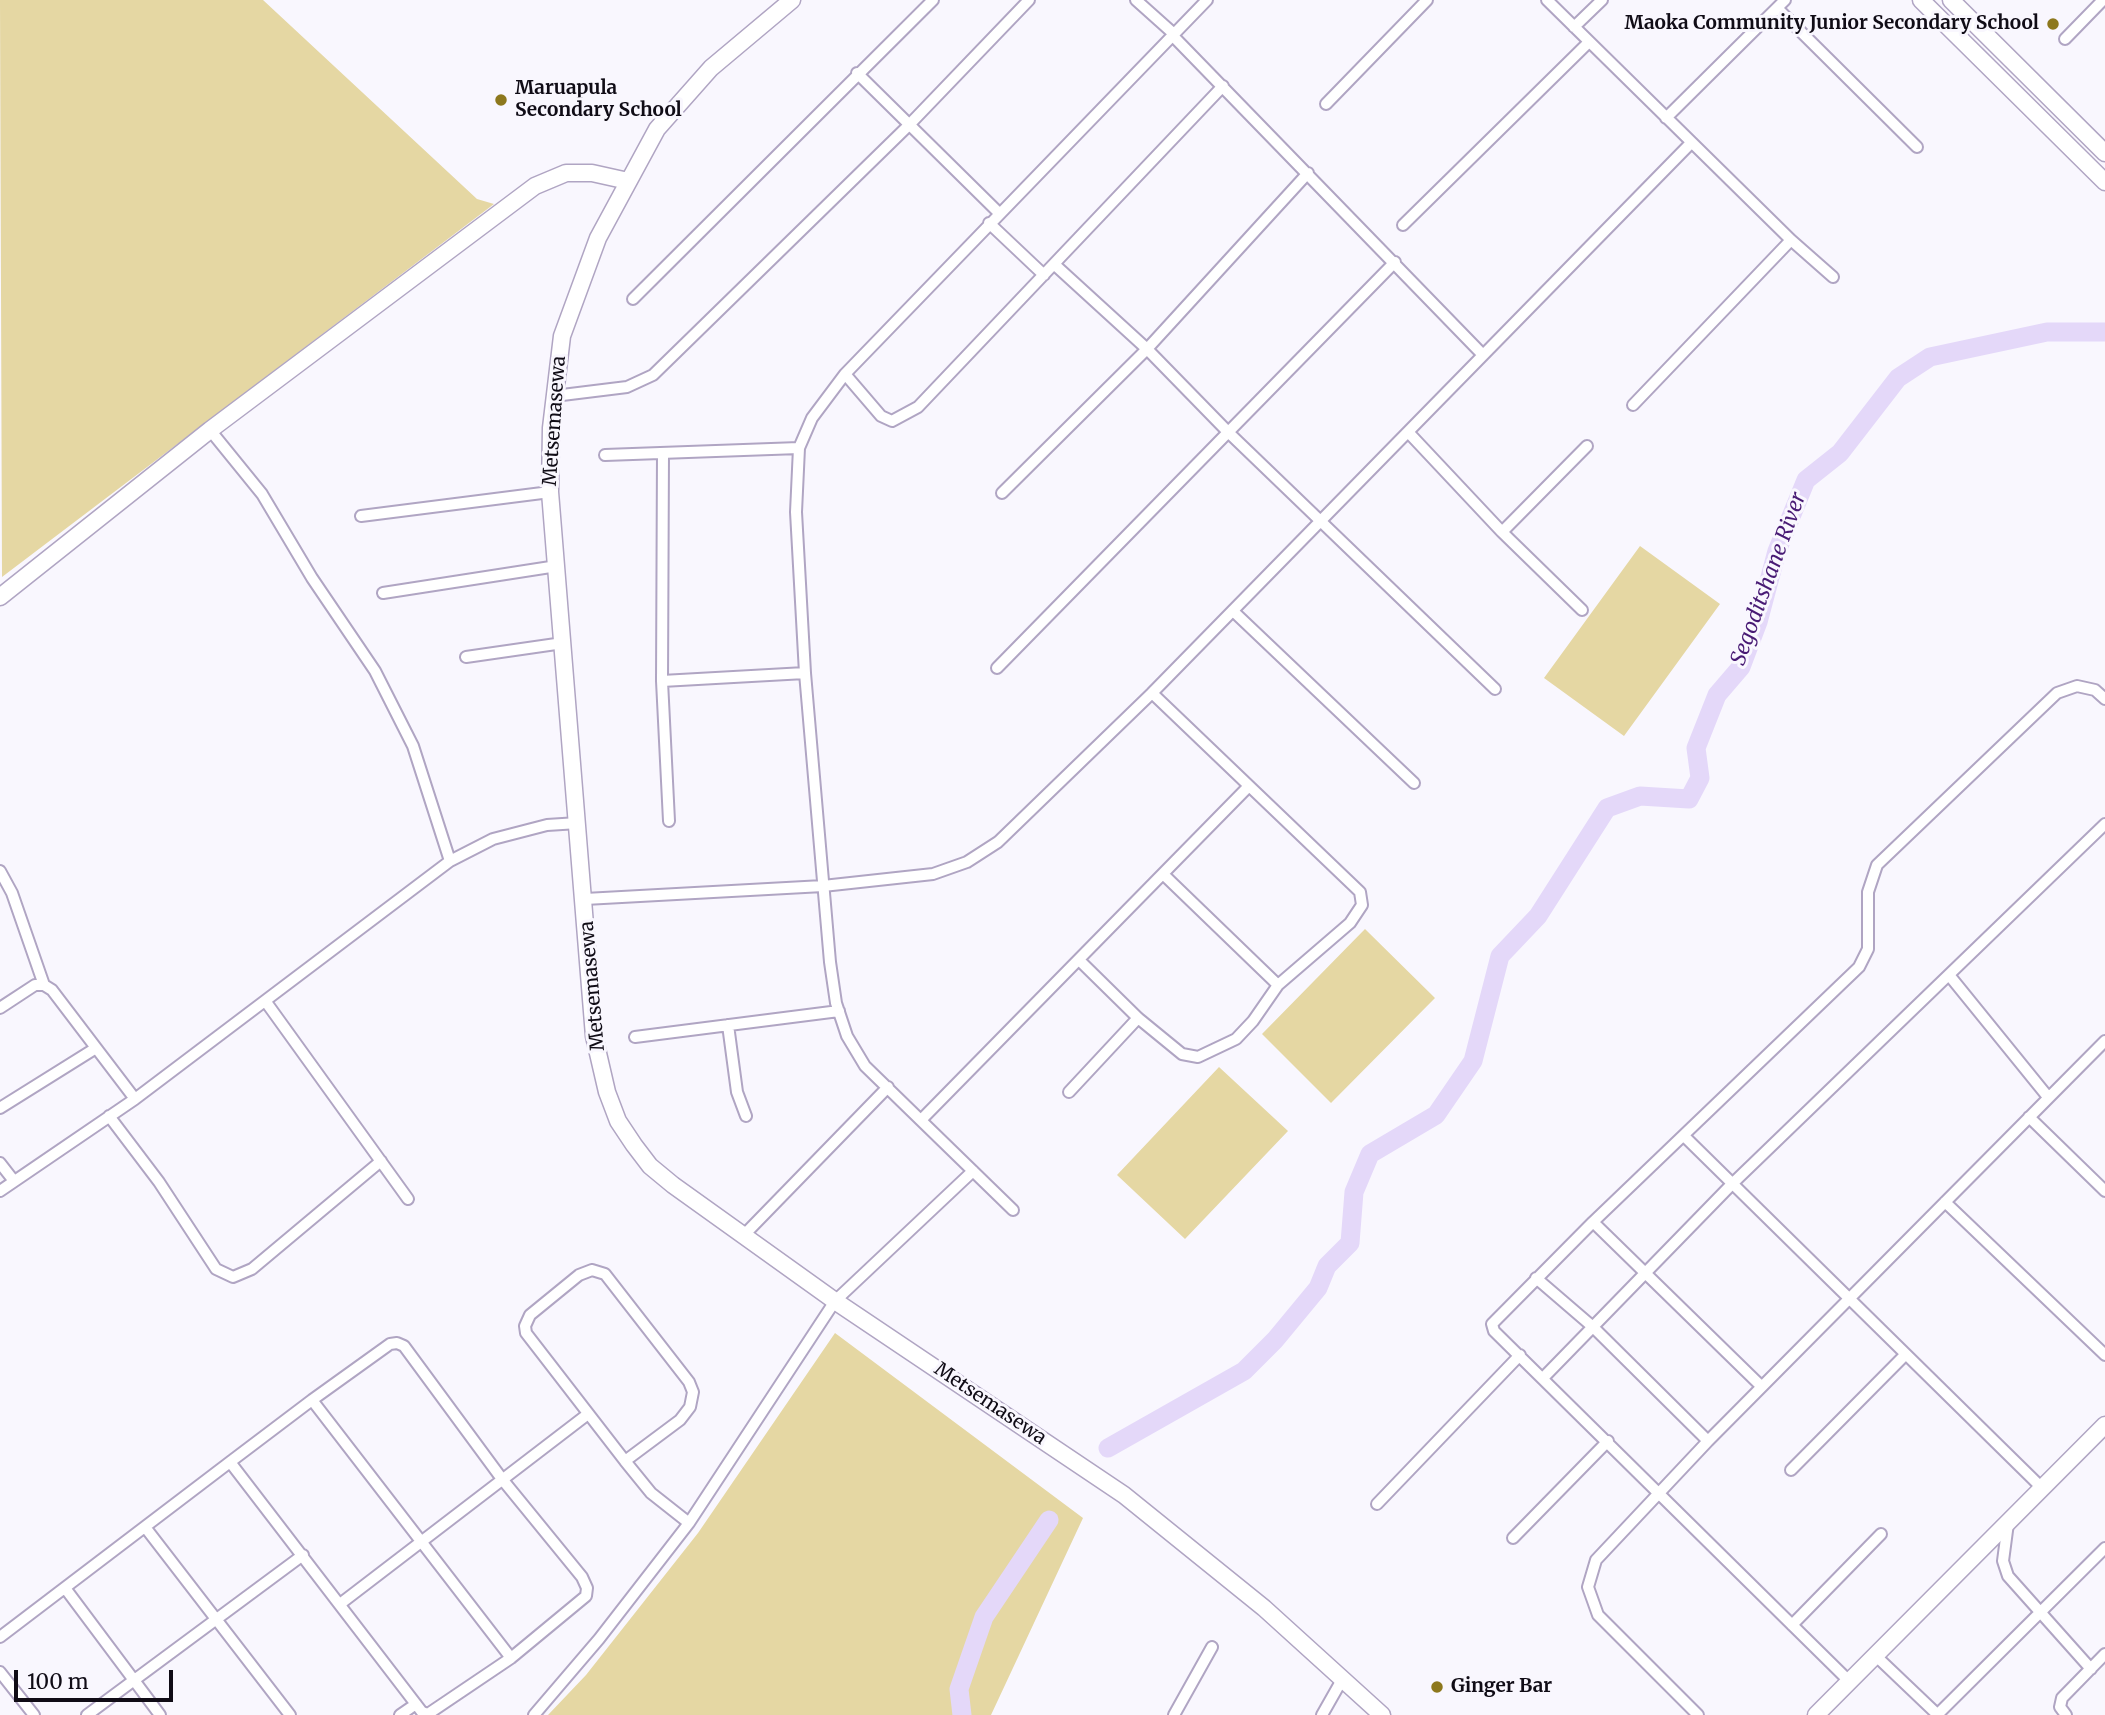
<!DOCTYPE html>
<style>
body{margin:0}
#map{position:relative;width:2105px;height:1715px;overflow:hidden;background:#f9f7fe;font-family:Merriweather,serif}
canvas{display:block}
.scale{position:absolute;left:14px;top:1670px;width:159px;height:32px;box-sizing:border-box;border:4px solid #100c16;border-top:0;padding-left:9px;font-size:21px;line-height:24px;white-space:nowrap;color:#100c16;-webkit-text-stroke:5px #f9f7fe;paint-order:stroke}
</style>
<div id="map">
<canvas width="2105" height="1715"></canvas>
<div class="scale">100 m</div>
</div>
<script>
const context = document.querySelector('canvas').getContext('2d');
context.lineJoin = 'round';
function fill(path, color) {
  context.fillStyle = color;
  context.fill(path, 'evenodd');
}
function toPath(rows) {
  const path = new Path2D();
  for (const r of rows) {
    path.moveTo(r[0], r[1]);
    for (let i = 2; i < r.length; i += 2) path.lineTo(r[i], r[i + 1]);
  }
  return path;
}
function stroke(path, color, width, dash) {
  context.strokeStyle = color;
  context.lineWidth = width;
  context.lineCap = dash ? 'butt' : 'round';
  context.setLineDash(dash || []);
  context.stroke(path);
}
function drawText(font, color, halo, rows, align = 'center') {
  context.font = font + ' Merriweather,serif';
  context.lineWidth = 6;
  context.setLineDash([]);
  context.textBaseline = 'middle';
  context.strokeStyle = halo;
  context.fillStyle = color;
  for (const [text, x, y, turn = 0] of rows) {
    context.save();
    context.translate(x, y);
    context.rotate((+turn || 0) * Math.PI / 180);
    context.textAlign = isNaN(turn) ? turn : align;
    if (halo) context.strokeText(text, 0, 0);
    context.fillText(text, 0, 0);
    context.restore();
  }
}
const green = toPath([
 [0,0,263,0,477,199,494,204,2,577],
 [1640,546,1720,604,1624,736,1544,678],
 [1365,929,1435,998,1331,1103,1262,1034],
 [1219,1067,1288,1131,1185,1239,1117,1175],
 [835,1333,1083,1518,991,1715,548,1715,586,1675,698,1533]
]);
const river = toPath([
 [1108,1448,1244,1371,1275,1340,1318,1288,1327,1266,1350,1243,1354,1192,1370,1154,1436,1115,1473,1061,1500,956,1538,916,1607,808,1640,796,1689,799,1700,778,1696,748,1717,695,1741,667,1758,622,1777,551,1806,480,1840,453,1898,378,1930,357,2047,332,2105,332],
 [962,1715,959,1689,984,1617,1049,1520]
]);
const street = toPath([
 [1136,0,1174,34],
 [1547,0,1791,240,1833,277],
 [1777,8,1917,147],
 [1574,27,1602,0],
 [1174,37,1483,355],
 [2065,39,2103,0],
 [857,73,999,213],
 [1326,104,1427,0],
 [1666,118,1785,0],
 [989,223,1044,275],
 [1403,225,1589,42],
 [1055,265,1147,349,1228,432,1495,689],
 [633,299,933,0],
 [845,374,881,416,892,421,918,407,1223,86],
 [554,396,627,387,653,375,908,126,1029,0],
 [1633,405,1791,240],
 [210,430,262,494,312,578,375,671,413,746,450,861],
 [1408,432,1502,532,1582,610],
 [663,453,662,681,669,821],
 [605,455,799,448],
 [1002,493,1147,349,1308,173],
 [361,516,550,492],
 [1502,532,1587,446],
 [383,593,557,566],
 [1233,611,1414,783],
 [466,657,563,643],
 [997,668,1395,262],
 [662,681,805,673],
 [0,871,12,893,44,985],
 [1164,875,1278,985],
 [585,899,823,886,933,874,967,862,998,842,1152,693,1691,143],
 [1079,960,1138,1018,1182,1054,1198,1057,1236,1039,1253,1021,1278,985,1350,923,1362,905,1360,892,1152,693],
 [1949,975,2048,1097],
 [266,1002,408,1199],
 [0,1008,35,985,44,985,52,990,135,1099],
 [728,1025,737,1092,746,1116],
 [635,1037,839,1011],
 [1069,1092,1138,1018],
 [0,1108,96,1048],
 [109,1116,159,1182,216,1269,233,1277,252,1269,381,1161],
 [2029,1117,2105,1191],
 [921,1120,1249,786],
 [1684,1136,2042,1488],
 [0,1163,14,1181],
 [0,1191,135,1099,450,861,493,839,547,825,578,823],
 [1945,1202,2105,1355],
 [1013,1210,865,1066,847,1036,836,1003,830,962,805,673,796,512,799,448,812,418,845,374,1207,0],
 [1593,1222,1761,1386],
 [744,1235,888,1087],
 [592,1270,605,1274,689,1382,693,1392,690,1407,680,1420,625,1461,526,1333,525,1326,530,1315,579,1275,592,1270],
 [1536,1278,1593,1327,1708,1441],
 [1543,1378,1732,1184,2105,824],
 [312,1400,511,1658],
 [625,1461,651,1493,689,1523],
 [1791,1470,1905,1355],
 [1377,1504,1520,1355],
 [2008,1523,2003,1561,2008,1576,2091,1669],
 [145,1527,290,1715],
 [1513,1538,1608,1441],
 [65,1588,160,1715],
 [340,1604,588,1414],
 [1792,1625,1881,1534],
 [0,1637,230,1462,312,1400,390,1344,397,1343,404,1346,502,1479,582,1577,587,1588,586,1596,511,1658,428,1714,422,1712,230,1462],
 [1876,1656,1938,1715],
 [0,1672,34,1715],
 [1849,1681,1494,1331,1492,1324,1593,1222,1859,967,1868,949,1868,892,1877,865,2057,693,2077,686,2095,690,2105,699],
 [87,1715,303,1555],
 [400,1715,416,1704],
 [534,1715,599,1639,689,1523,835,1301,973,1171],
 [1174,1715,1212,1647],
 [1322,1715,1343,1678],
 [1698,1715,1598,1615,1588,1587,1596,1560,1708,1441,2105,1041],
 [1937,1715,2105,1548],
 [2066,1715,2060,1707,2062,1698,2105,1654]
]);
const secondary = toPath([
 [792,0,711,68,657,129,598,238,562,336,551,428,550,492,594,1036,607,1092,618,1121,634,1145,650,1166,673,1185,835,1301,1124,1495,1264,1608,1382,1715],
 [1921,0,2105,182],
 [1951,0,2105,153],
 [0,597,210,430,535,186,566,173,592,173,628,181],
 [1816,1715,2105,1425]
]);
const markers = [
 [2053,24,7,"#8d781d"],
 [501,100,7,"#8d781d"],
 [1437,1687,7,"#8d781d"]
];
const poiNames = [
 ["Maoka Community Junior Secondary School",2039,24,"right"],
 ["Maruapula",515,89],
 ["Secondary School",515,111],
 ["Ginger Bar",1451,1687]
];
const streetNames = [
 ["Metsemasewa",555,421,-86],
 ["Metsemasewa",593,986,-95],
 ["Metsemasewa",990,1404,34]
];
const waterNames = [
 ["Segoditshane River",1769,579,-70]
];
fill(green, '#e5d7a3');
stroke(river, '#e4d8f9', 19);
stroke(street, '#b0a5c3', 14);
stroke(secondary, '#b0a5c3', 19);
stroke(street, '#fff', 10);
stroke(secondary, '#fff', 16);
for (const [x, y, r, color] of markers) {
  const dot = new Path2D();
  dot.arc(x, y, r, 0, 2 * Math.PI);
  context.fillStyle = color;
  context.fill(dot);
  stroke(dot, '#f9f7fe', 2.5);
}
drawText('bold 19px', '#100c16', '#f9f7fe', poiNames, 'left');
drawText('19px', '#100c16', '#f9f7fe', streetNames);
drawText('italic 21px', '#481a74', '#f9f7fe', waterNames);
</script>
